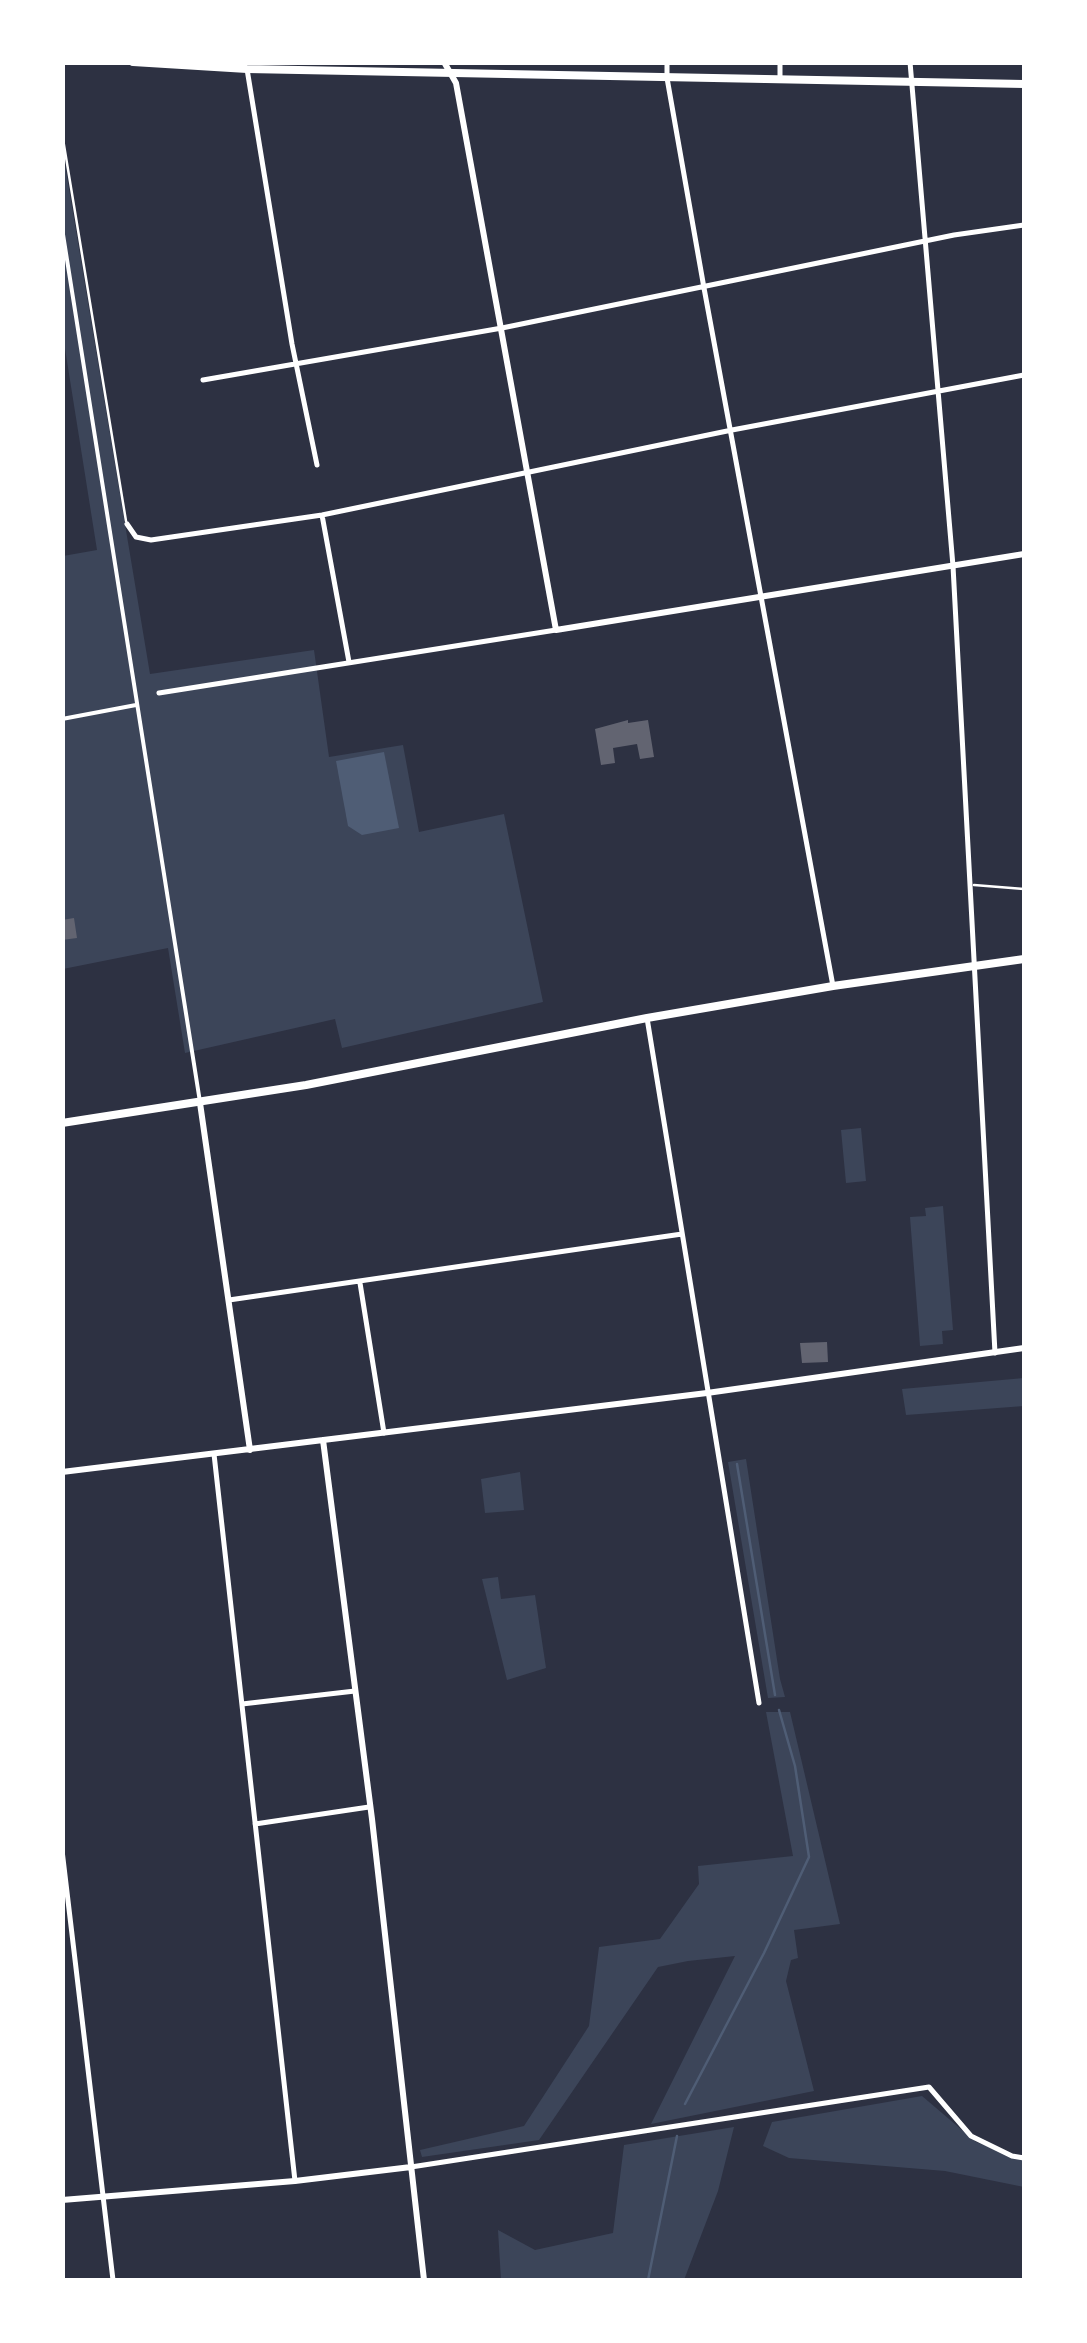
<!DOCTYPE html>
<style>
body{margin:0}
#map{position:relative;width:1087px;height:2343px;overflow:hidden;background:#2d3142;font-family:Merriweather,serif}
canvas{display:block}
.frame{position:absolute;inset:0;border:65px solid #fff;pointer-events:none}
</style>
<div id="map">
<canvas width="1087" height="2343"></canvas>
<div class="frame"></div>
</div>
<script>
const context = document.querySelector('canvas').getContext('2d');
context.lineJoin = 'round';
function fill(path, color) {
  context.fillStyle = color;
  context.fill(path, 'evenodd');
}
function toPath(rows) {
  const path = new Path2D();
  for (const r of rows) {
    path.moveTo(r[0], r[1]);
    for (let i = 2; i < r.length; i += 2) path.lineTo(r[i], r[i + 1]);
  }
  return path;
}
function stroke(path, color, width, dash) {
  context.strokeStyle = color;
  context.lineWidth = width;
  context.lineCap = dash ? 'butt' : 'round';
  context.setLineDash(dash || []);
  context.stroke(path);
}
const green = toPath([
 [62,147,150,674,314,650,329,757,403,745,419,832,504,814,543,1002,342,1048,335,1019,185,1053,168,948,63,969,63,556,97,550,63,336],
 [861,1128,866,1181,846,1183,841,1130],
 [943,1206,953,1330,942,1331,943,1344,920,1346,910,1217,926,1216,925,1208],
 [1024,1378,1024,1406,906,1415,902,1389],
 [746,1459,780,1679,785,1697,768,1698,728,1462],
 [520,1472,524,1510,485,1513,481,1479],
 [498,1577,501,1599,535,1595,546,1668,507,1680,482,1579],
 [766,1712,790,1712,840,1924,794,1930,798,1958,791,1960,786,1981,814,2091,651,2124,735,1956,688,1961,658,1967,539,2140,422,2157,420,2150,524,2126,589,2026,599,1947,660,1939,699,1884,698,1866,793,1856],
 [922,2096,976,2142,1024,2160,1024,2187,945,2171,789,2158,763,2146,772,2122],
 [734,2127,718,2191,684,2280,501,2280,498,2230,535,2250,613,2233,624,2145]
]);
const water = toPath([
 [384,752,399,828,362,835,348,826,336,761]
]);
const stream = toPath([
 [737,1464,775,1695],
 [685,2104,764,1953,809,1857,795,1766,779,1710],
 [648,2280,677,2136]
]);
const building = toPath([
 [628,720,628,723,648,720,654,757,640,759,637,744,613,748,615,763,601,765,595,729],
 [74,918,77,938,62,940,62,920],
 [827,1342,828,1362,802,1363,800,1343]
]);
const service = toPath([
 [62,133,126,521],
 [974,885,1024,889]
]);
const pedestrian = toPath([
 [62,228,200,1102],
 [62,719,136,705]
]);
const minor = toPath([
 [667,62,667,78,704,288,833,986],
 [780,62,780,79],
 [910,62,953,566,995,1353],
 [247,69,292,344,317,465],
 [203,380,502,328,954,235,1024,225],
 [322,515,349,662],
 [127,524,136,537,151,540,322,515,732,430,1024,375],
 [159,693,556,630],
 [647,1018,759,1703],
 [360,1283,384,1433],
 [229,1300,682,1234],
 [214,1454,295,2181],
 [242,1704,355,1691],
 [255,1824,369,1807],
 [62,1850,113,2280],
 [411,2167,929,2087,971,2136,1012,2156,1024,2158]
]);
const tertiary = toPath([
 [444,62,456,83,556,630,1024,554],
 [200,1103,250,1450],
 [323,1440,372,1819,424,2280],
 [62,1472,707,1393,1024,1348],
 [62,2200,295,2181,411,2167]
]);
const secondary = toPath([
 [133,62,247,69,1024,84],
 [62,1123,306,1085,647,1018,833,986,1024,959]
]);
fill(green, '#3c4559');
fill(water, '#4f5d75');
stroke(stream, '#4f5d75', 2.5);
fill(building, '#626471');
stroke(service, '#fff', 2.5);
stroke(pedestrian, '#fff', 4);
stroke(minor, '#fff', 5);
stroke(tertiary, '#fff', 6);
stroke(secondary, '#fff', 8);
</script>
